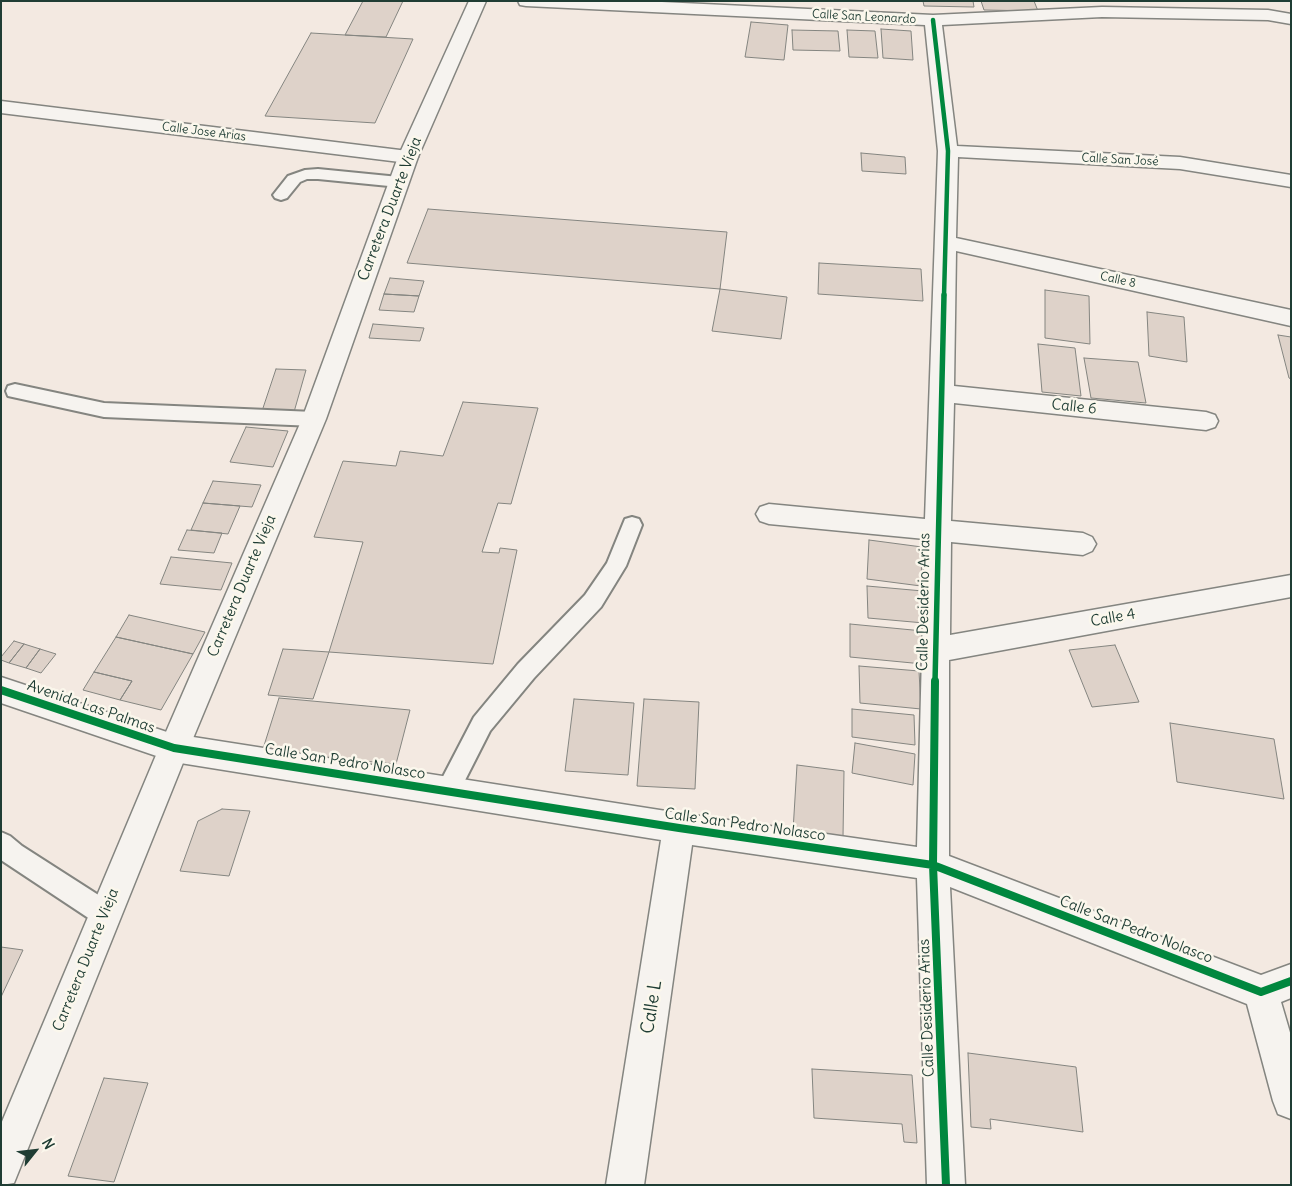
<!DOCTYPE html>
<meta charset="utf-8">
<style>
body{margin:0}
#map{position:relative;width:1292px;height:1186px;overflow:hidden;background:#f3e9e1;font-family:Delius,sans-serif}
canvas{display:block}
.frame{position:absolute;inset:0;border:2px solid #1f3d34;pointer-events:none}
.north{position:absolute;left:10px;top:1126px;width:50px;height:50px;-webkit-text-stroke:4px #fbf7ec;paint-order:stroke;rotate:61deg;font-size:14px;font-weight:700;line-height:20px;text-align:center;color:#1f3d34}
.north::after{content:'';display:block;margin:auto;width:18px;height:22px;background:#1f3d34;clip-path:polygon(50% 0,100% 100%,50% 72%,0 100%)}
</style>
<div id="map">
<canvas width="1292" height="1186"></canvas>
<div class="frame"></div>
<div class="north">N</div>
</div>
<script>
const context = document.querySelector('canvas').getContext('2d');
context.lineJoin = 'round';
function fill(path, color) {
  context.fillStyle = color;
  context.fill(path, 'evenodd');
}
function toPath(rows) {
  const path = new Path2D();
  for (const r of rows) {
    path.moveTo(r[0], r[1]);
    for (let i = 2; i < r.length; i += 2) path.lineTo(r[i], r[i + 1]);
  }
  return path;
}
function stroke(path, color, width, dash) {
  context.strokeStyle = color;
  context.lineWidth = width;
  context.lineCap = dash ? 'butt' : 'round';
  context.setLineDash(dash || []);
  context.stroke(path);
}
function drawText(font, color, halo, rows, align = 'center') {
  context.font = font + ' Delius,sans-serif';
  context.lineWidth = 5;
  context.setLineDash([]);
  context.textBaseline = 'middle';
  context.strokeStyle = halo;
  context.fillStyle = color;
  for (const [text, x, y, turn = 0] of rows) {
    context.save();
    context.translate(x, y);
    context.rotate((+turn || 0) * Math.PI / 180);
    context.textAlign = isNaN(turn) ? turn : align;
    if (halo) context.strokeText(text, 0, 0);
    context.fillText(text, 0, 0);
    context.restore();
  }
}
const building = toPath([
 [363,1,403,1,386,37,345,35,363,1],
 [923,1,973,1,974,7,924,6,923,1],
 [981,1,1034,1,1038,11,984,10,981,1],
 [751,22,788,25,784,60,745,57,751,22],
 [881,29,911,31,913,60,883,58,881,29],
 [792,30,838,31,840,51,793,50,792,30],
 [847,30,875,31,878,58,849,57,847,30],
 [311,33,413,39,375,123,265,116,311,33],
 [861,153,905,157,906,174,862,171,861,153],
 [428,209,727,232,720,289,407,263,428,209],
 [819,263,921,269,923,301,818,294,819,263],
 [390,278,424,281,419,296,384,294,390,278],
 [720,289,787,297,781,339,712,331,720,289],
 [1045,290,1089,296,1090,344,1045,338,1045,290],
 [384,294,419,296,414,312,379,310,384,294],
 [1147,312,1184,317,1187,362,1149,356,1147,312],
 [373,324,424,328,420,341,369,338,373,324],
 [1278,335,1291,337,1291,379,1289,378,1278,335],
 [1038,344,1075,348,1081,396,1042,392,1038,344],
 [1084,358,1138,362,1146,403,1091,398,1084,358],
 [276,369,306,370,294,412,262,411,276,369],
 [463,402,538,408,511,504,498,503,482,552,499,553,500,548,517,550,493,664,329,652,363,542,314,537,343,461,396,466,400,451,443,456,463,402],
 [246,427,288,431,273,467,230,462,246,427],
 [213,481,261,485,252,507,203,503,213,481],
 [203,503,240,506,228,534,191,530,203,503],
 [187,530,222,533,214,553,178,550,187,530],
 [869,540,922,547,921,586,867,579,869,540],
 [171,557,232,563,221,590,160,584,171,557],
 [867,586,923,591,924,623,868,618,867,586],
 [129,615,205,632,193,654,116,637,129,615],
 [850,624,923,631,923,664,850,657,850,624],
 [116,637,193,654,161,710,120,700,132,681,94,672,116,637],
 [14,641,24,644,9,663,1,660,1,657,14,641],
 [24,644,40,649,26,668,9,663,24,644],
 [1115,645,1139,702,1092,707,1069,650,1115,645],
 [40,649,56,654,41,673,26,668,40,649],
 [283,649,329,652,313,699,268,695,283,649],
 [859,666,919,671,921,709,860,703,859,666],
 [94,672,132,681,120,700,83,690,94,672],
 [279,698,410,710,396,764,262,752,279,698],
 [574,699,634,703,628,775,565,771,574,699],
 [644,699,699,702,695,789,637,786,644,699],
 [852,709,914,715,915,745,852,737,852,709],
 [1170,723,1274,739,1284,799,1177,782,1170,723],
 [855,743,915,754,913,785,852,773,855,743],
 [797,765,844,771,843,837,793,831,797,765],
 [222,809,250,811,229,876,180,871,198,821,222,809],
 [1,947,23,950,1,997,1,947],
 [968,1053,1076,1067,1083,1132,990,1119,991,1129,971,1127,968,1053],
 [812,1069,912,1075,917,1143,904,1142,902,1124,814,1118,812,1069],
 [104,1078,148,1083,114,1182,68,1176,104,1078]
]);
const service = toPath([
 [318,169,399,177,405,179,407,182,405,185,399,187,318,179,307,179,300,182,287,198,281,200,275,198,273,195,288,176,305,170,318,169],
 [15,384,104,403,314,412,321,414,323,419,321,424,314,426,104,417,8,396,6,391,8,386,15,384],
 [632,517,639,519,642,525,626,566,601,607,534,678,490,731,455,800,447,803,439,800,435,792,474,717,518,664,585,595,607,563,625,519,632,517],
 [1,832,10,836,22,846,114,905,118,914,114,923,105,927,96,923,4,862,1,860,1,832]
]);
const minor = toPath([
 [518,1,641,1,933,15,1102,7,1268,10,1291,14,1291,24,1268,20,1102,17,942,25,957,146,1180,157,1291,175,1291,187,1180,169,958,157,956,238,1291,310,1291,326,956,251,954,386,1206,412,1215,415,1218,421,1215,427,1206,430,954,403,951,521,1083,533,1092,537,1096,544,1092,551,1083,555,951,542,950,635,1291,575,1291,597,949,660,949,856,1261,975,1291,964,1291,998,1281,1002,1291,1036,1291,1119,1278,1114,1273,1101,1247,1004,950,887,965,1185,927,1185,917,878,692,845,644,1185,606,1185,661,840,174,762,163,758,159,748,163,738,174,734,679,813,917,847,925,539,769,524,760,521,756,514,760,507,769,504,925,519,938,151,925,25,526,6,520,5,518,1],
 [1,101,408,151,415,153,418,157,415,161,408,163,1,113,1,101]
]);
const tertiary = toPath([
 [1,677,185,738,189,748,185,758,174,762,1,703,1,677]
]);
const secondary = toPath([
 [469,1,486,1,418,157,326,419,189,748,14,1183,1,1185,1,1124,159,748,302,419,398,157,469,1]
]);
const cyclewayFar2 = toPath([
 [933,20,948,151,944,296]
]);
const cyclewayFar1 = toPath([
 [935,682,944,295]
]);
const cycleway = toPath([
 [935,681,933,865,946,1185],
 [1,690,174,748,679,828,933,865,1261,992,1291,981]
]);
const farStreetnames = [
 ["Calle San Leonardo",864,17,3],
 ["Calle Jose Arias",204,132,7],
 ["Calle San José",1120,160,3],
 ["Calle 8",1118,280,12]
];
const streetNames = [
 ["Carretera Duarte Vieja",390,209,-69],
 ["Calle 6",1074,407,6],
 ["Carretera Duarte Vieja",242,586,-67],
 ["Calle Desiderio Arias",924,602,-89],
 ["Calle 4",1113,618,-10],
 ["Avenida Las Palmas",91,707,19],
 ["Calle San Pedro Nolasco",345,762,9],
 ["Calle San Pedro Nolasco",745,825,8],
 ["Calle San Pedro Nolasco",1136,930,21],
 ["Carretera Duarte Vieja",86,960,-68],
 ["Calle Desiderio Arias",927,1008,-92]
];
const nearStreetnames = [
 ["Calle L",652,1007,-81]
];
fill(building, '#ded2c9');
stroke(building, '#848580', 1);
stroke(service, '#848580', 4);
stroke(minor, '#848580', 3);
stroke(tertiary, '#848580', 3);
stroke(secondary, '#848580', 3);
fill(service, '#f6f3ef');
fill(minor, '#f6f3ef');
fill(tertiary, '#f6f3ef');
fill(secondary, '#f6f3ef');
stroke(cyclewayFar2, '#00873e', 4.5);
stroke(cyclewayFar1, '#00873e', 5.5);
stroke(cycleway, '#00873e', 8);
drawText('12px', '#1f3d34', '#fbf7ec', farStreetnames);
drawText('15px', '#1f3d34', '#fbf7ec', streetNames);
drawText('18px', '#1f3d34', '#fbf7ec', nearStreetnames);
</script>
